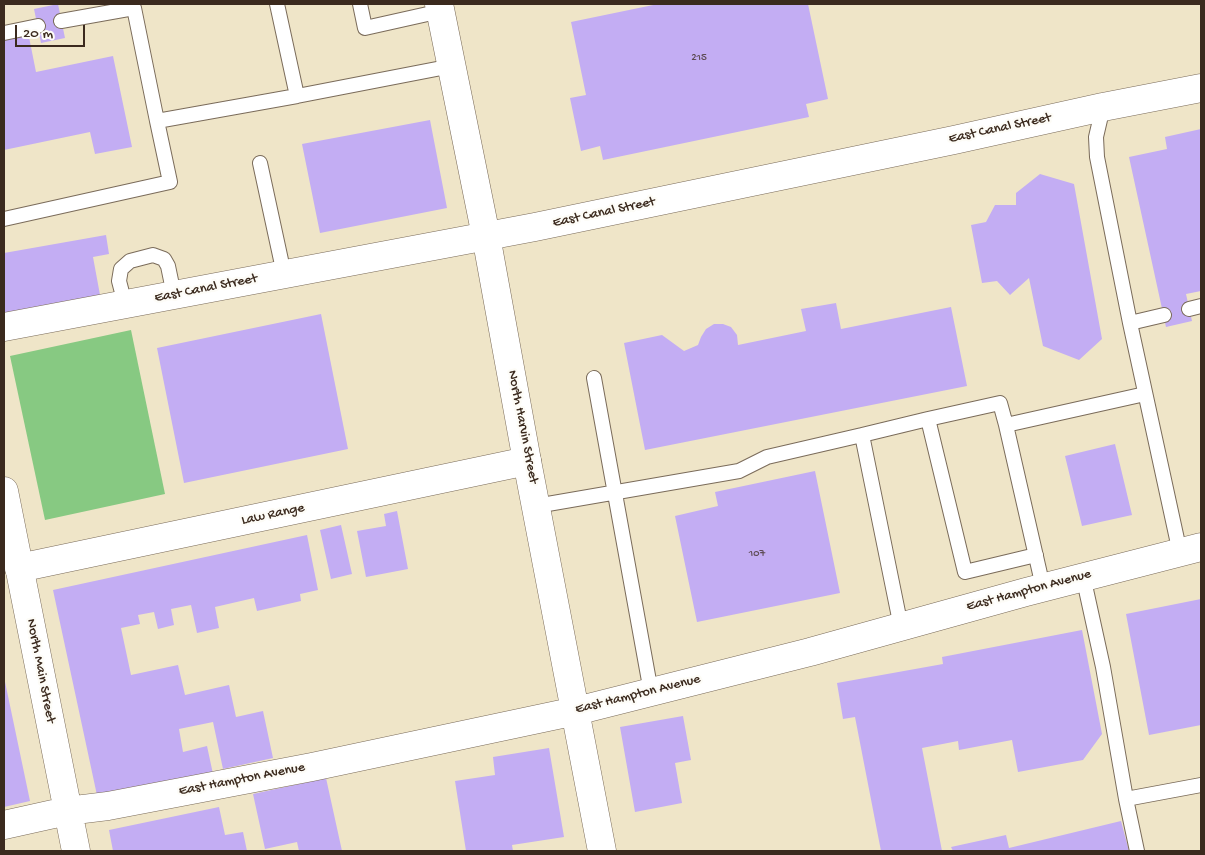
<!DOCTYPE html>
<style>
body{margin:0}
#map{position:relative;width:1205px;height:855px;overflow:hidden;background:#efe5c8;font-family:"Gochi Hand",sans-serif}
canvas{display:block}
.frame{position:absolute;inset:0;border:5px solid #3b2a1e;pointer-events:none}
.scale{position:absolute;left:15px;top:25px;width:70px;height:22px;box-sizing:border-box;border:2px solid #3b2a1e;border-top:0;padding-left:6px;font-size:15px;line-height:18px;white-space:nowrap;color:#3b2a1e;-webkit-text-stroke:4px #fdfcf7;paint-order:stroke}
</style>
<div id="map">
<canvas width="1205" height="855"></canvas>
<div class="frame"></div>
<div class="scale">20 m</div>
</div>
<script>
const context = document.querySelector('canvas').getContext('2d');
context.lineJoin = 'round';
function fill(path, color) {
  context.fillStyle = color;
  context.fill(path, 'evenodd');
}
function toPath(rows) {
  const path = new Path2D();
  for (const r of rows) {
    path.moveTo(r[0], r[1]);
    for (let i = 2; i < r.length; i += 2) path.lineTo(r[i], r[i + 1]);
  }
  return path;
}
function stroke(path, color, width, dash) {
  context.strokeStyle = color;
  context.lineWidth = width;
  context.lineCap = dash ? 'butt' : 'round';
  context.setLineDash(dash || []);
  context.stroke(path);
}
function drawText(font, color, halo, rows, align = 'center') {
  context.font = font + ' "Gochi Hand",sans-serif';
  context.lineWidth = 4.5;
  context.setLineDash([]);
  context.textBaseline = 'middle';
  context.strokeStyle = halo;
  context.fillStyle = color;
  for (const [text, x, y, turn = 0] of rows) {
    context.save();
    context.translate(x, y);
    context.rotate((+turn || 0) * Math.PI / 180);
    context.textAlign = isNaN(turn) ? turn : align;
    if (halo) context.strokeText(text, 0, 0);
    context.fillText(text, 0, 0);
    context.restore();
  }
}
const green = toPath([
 [131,330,165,494,45,520,10,356]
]);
const building = toPath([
 [58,4,65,38,41,43,34,9],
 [658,4,808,4,828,99,806,104,809,117,603,160,600,146,581,151,570,98,586,95,571,22],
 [28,32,36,72,113,56,132,147,95,154,90,132,4,150,4,37],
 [430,120,447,208,320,233,302,144],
 [1201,129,1201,291,1186,294,1192,321,1166,327,1129,157,1167,149,1165,137],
 [1040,174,1074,184,1102,339,1079,360,1043,346,1029,278,1010,295,997,281,982,283,971,225,986,222,995,205,1016,205,1016,193],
 [106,235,109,254,93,257,100,295,4,313,4,253],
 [836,303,841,329,951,307,967,386,645,450,624,343,662,335,684,351,698,345,701,337,706,329,714,324,723,324,731,327,737,335,738,345,806,331,801,309],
 [321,314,348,449,184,483,157,348],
 [1115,444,1132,515,1082,526,1065,456],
 [815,471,840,593,697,622,675,516,718,506,715,492],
 [397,511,408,569,366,577,357,531,386,526,384,514],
 [341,525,352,574,331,579,320,530],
 [307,535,318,590,300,594,301,601,257,611,254,598,215,607,219,628,197,633,191,605,171,609,174,625,158,629,154,612,138,615,140,624,121,628,131,675,178,665,185,695,229,685,236,717,263,711,273,758,223,769,213,722,179,729,183,752,207,746,213,774,98,800,53,590],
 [1201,599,1201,725,1149,735,1126,614],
 [1082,630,1102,734,1083,760,1018,772,1012,740,959,750,958,741,922,748,942,851,881,851,855,717,843,719,837,683,943,664,942,657],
 [4,677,30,801,4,807],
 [683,716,691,760,675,763,682,803,635,812,620,727],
 [549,748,564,837,512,845,513,851,466,851,455,781,495,775,493,757],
 [326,778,342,851,299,851,297,842,265,849,253,794],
 [219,807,225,835,243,832,247,851,113,851,109,830],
 [1121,821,1129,851,953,851,951,847,1006,835,1009,848]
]);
const lane = toPath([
 [277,4,297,96,452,66],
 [360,4,365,28,441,11],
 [61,21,134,8,157,121],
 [4,33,38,26],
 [1103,107,1096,137,1097,157,1130,323,1180,553],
 [260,163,284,274],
 [4,219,170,182,157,121,297,96],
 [125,304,119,281,121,269,130,261,153,255,164,259,168,266,174,295],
 [1189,309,1201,306],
 [1130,323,1164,315],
 [594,378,651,692],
 [1006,425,1000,403,928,419,965,572,1036,555],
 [862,435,928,419],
 [536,506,739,471,767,457,862,435,901,627],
 [1083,576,1103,667,1126,799,1137,851],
 [1043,587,1006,425,1145,394],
 [1126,799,1201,785]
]);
const street = toPath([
 [4,327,535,227,954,140,1103,107,1201,88],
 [19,568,527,461]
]);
const secondary = toPath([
 [439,4,486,236,527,461,602,851],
 [4,491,76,851],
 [4,825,67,811,108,806,312,767,576,711,810,652,1026,592,1201,547]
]);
const numberNames = [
 ["215",699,58],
 ["107",757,554]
];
const streetNames = [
 ["East Canal Street",1000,129,-12],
 ["East Canal Street",604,213,-12],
 ["East Canal Street",206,289,-11],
 ["North Harvin Street",522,427,79],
 ["Law Range",273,515,-12],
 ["East Hampton Avenue",1029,591,-15],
 ["North Main Street",40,671,79],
 ["East Hampton Avenue",638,695,-14],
 ["East Hampton Avenue",242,780,-11]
];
fill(green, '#87c982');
fill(building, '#c3adf3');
stroke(lane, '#7a6b5a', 16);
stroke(street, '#7a6b5a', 29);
stroke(secondary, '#7a6b5a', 29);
stroke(lane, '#fff', 14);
stroke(street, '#fff', 28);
stroke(secondary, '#fff', 28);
drawText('11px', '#5d4b53', null, numberNames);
drawText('14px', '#3b2a1e', '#fdfcf7', streetNames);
</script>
